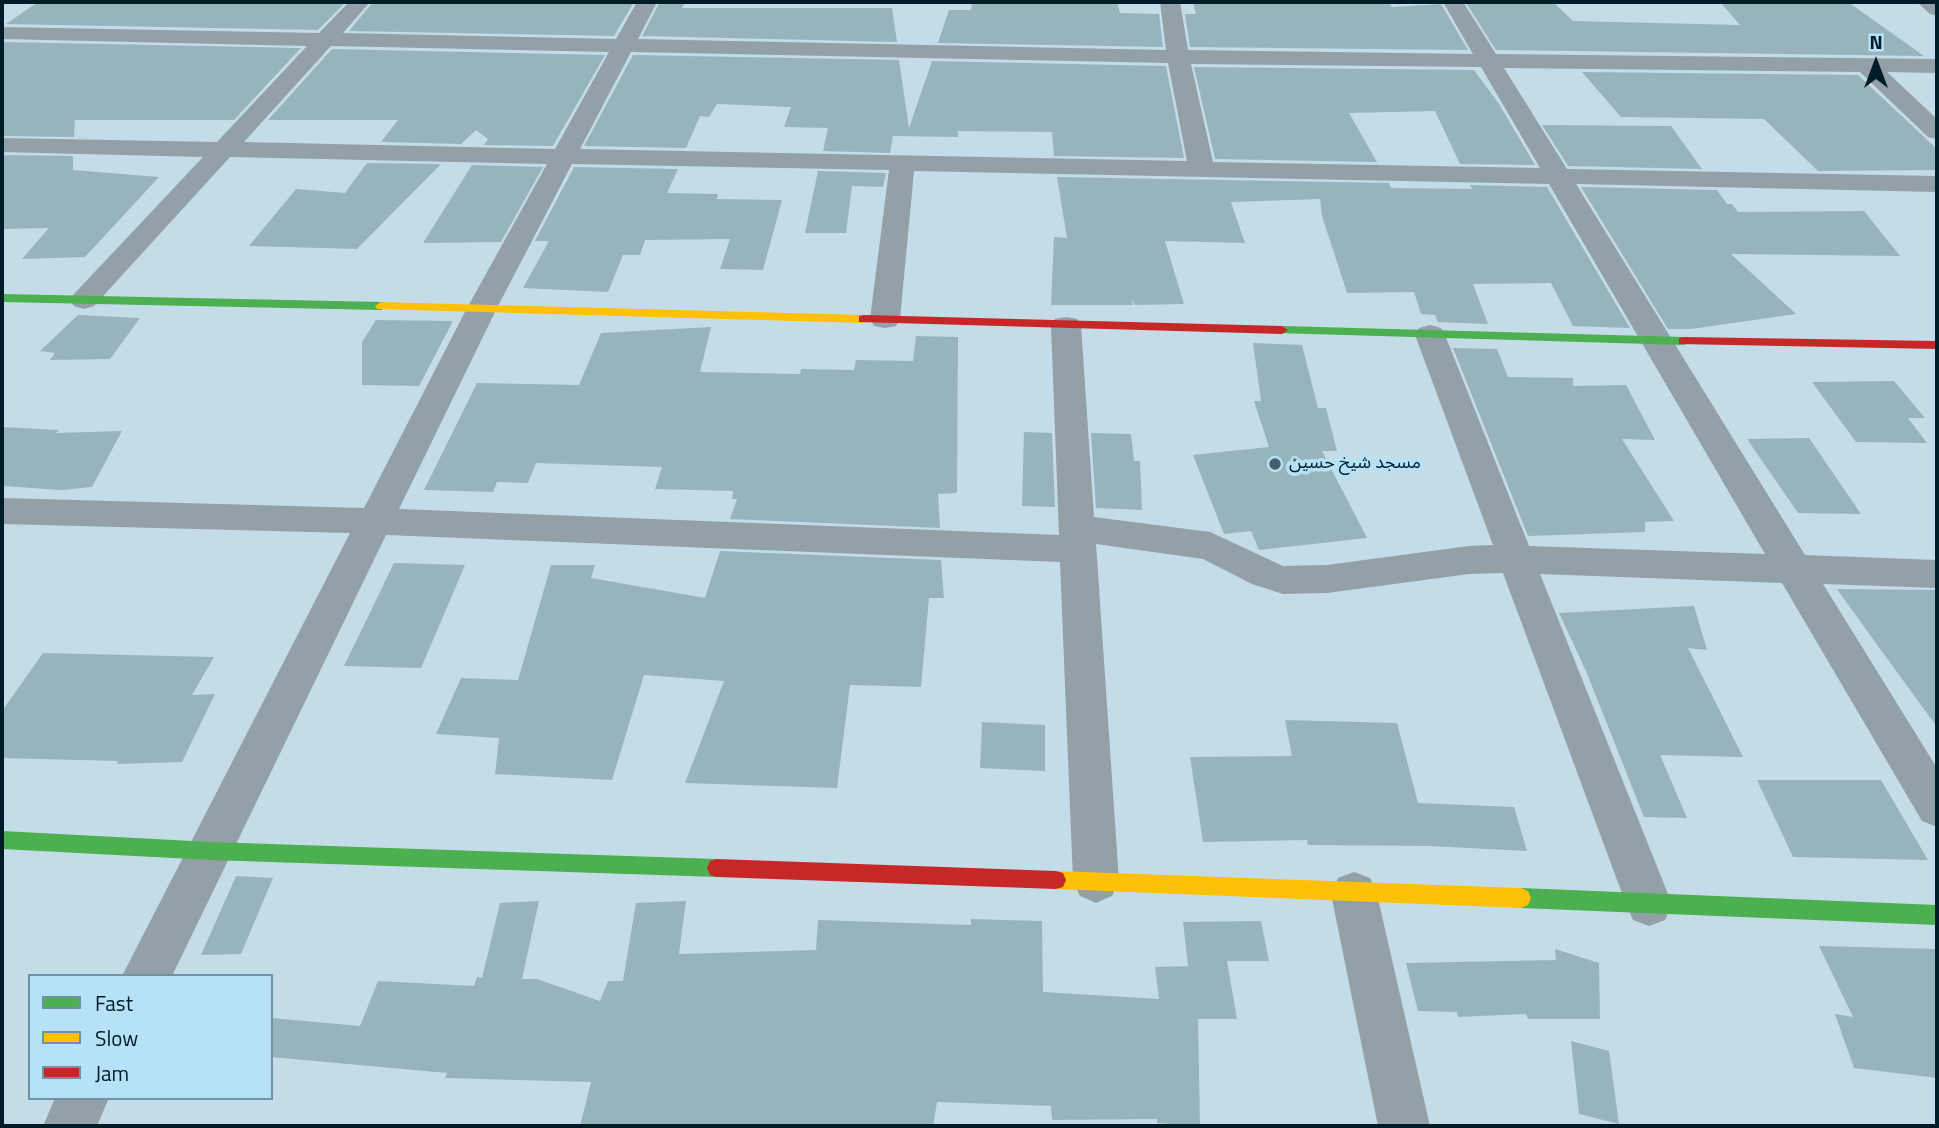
<!DOCTYPE html>
<meta charset="utf-8">
<style>
body{margin:0}
#map{position:relative;width:1939px;height:1128px;overflow:hidden;background:#c4dce7;font-family:"Titillium Web",sans-serif}
canvas{display:block}
.frame{position:absolute;inset:0;border:4px solid #001c29;pointer-events:none}
.legend{position:absolute;left:28px;top:974px;width:245px;height:126px;box-sizing:border-box;background:#b5e2f6;border:2px solid #6d93a4;margin:0;padding:9px 12px;list-style:none;font-size:21px;color:#001c29}
.legend li{display:flex;align-items:center;gap:14px;height:35px}
.legend b{width:35px;border:2px solid #6d93a4}
.north{position:absolute;left:1841px;top:28px;width:70px;height:70px;-webkit-text-stroke:5px #b5e2f6;paint-order:stroke;rotate:0deg;font-size:19px;font-weight:700;line-height:28px;text-align:center;color:#001c29}
.north::after{content:'';display:block;margin:auto;width:24px;height:32px;background:#001c29;clip-path:polygon(50% 0,100% 100%,50% 72%,0 100%)}
</style>
<div id="map">
<canvas width="1939" height="1128"></canvas>
<div class="frame"></div>
<ul class="legend">
<li><b style="height:9px;background:#4caf50"></b>Fast</li>
<li><b style="height:9px;background:#ffc107"></b>Slow</li>
<li><b style="height:9px;background:#c62828"></b>Jam</li>
</ul>
<div class="north">N</div>
</div>
<script>
const context = document.querySelector('canvas').getContext('2d');
context.lineJoin = 'round';
function fill(path, color) {
  context.fillStyle = color;
  context.fill(path, 'evenodd');
}
function toPath(rows) {
  const path = new Path2D();
  for (const r of rows) {
    path.moveTo(r[0], r[1]);
    for (let i = 2; i < r.length; i += 2) path.lineTo(r[i], r[i + 1]);
  }
  return path;
}
function stroke(path, color, width, dash) {
  context.strokeStyle = color;
  context.lineWidth = width;
  context.lineCap = dash ? 'butt' : 'round';
  context.setLineDash(dash || []);
  context.stroke(path);
}
function drawText(font, color, halo, rows, align = 'center') {
  context.font = font + ' "Titillium Web","Noto Sans Arabic",sans-serif';
  context.lineWidth = 7;
  context.setLineDash([]);
  context.textBaseline = 'middle';
  context.strokeStyle = halo;
  context.fillStyle = color;
  for (const [text, x, y, turn = 0] of rows) {
    context.save();
    context.translate(x, y);
    context.rotate((+turn || 0) * Math.PI / 180);
    context.textAlign = isNaN(turn) ? turn : align;
    if (halo) context.strokeText(text, 0, 0);
    context.fillText(text, 0, 0);
    context.restore();
  }
}
const building = toPath([
 [38,2,346,2,318,30,6,24],
 [373,2,465,2,463,4,634,2,614,36,349,31],
 [660,2,685,2,682,8,892,8,897,42,642,36],
 [1032,2,1117,2,1120,13,1159,14,1163,47,938,43,949,10,971,10,972,3],
 [1193,2,1389,2,1392,7,1441,4,1468,50,1190,47,1185,14,1196,14],
 [1553,2,1573,21,1740,25,1720,2,1848,2,1924,56,1496,50,1466,3],
 [2,42,301,48,234,120,75,120,74,137,2,136],
 [332,49,605,55,553,146,484,145,488,139,476,130,461,144,381,142,398,120,268,120],
 [633,55,899,60,909,128,932,61,1166,66,1184,158,1054,156,1052,132,958,131,958,137,893,136,890,153,823,151,828,128,784,127,791,107,717,104,709,117,700,116,686,148,584,146],
 [1194,67,1474,70,1499,104,1535,165,1460,164,1435,111,1349,113,1377,162,1215,159],
 [1582,72,1858,75,1937,149,1937,170,1818,171,1764,119,1621,117],
 [1542,125,1671,126,1702,169,1568,166],
 [2,155,73,156,73,170,159,177,85,257,22,259,49,228,2,229],
 [367,163,441,164,357,249,249,246,296,189,345,193],
 [472,165,543,167,501,242,423,243],
 [574,167,678,169,667,193,718,194,717,199,782,200,763,270,720,269,730,239,645,240,640,255,623,255,608,292,523,288,549,241,535,241],
 [818,171,886,173,883,187,852,186,846,233,805,233],
 [1057,177,1389,183,1391,188,1472,189,1470,185,1547,187,1630,328,1573,326,1551,283,1473,284,1488,324,1438,322,1435,315,1421,314,1414,292,1347,293,1322,216,1320,199,1231,202,1245,243,1165,241,1184,304,1135,305,1132,299,1133,305,1051,305,1054,237,1067,238],
 [1581,187,1717,190,1727,204,1732,204,1738,212,1864,211,1900,256,1731,254,1796,314,1691,329,1668,329],
 [78,315,140,318,110,359,50,360,55,353,40,351],
 [376,320,453,321,419,386,362,385,362,342],
 [711,327,700,372,800,374,801,369,854,370,856,360,913,361,916,336,958,337,957,493,938,494,940,528,730,519,737,499,732,499,733,491,655,489,662,467,536,463,528,483,497,482,493,492,424,490,477,383,579,385,601,333],
 [1253,343,1302,345,1318,408,1326,408,1337,451,1322,451,1367,538,1259,550,1251,531,1224,534,1193,455,1269,447,1254,401,1261,401],
 [1453,348,1497,349,1508,377,1573,378,1573,386,1626,385,1655,440,1622,439,1674,521,1645,522,1645,532,1528,536],
 [1894,381,1925,418,1908,418,1927,443,1856,442,1812,382],
 [2,427,59,430,56,433,122,431,92,487,62,490,2,486],
 [1024,432,1052,433,1055,507,1022,506],
 [1091,433,1131,434,1134,461,1140,461,1142,510,1096,508],
 [1809,438,1861,514,1798,513,1747,439],
 [720,551,941,560,944,598,929,598,921,687,850,685,837,788,685,783,724,681,644,675,612,780,495,774,499,738,436,734,461,678,518,680,551,565,595,565,591,578,705,598],
 [394,563,465,565,421,668,344,666],
 [1837,589,1937,590,1937,727,1875,642],
 [1694,606,1707,650,1688,648,1743,757,1660,755,1687,818,1644,817,1586,671,1559,613],
 [43,653,214,657,192,695,215,694,182,762,117,764,118,761,2,758,2,711],
 [1285,720,1397,723,1418,803,1514,807,1527,851,1429,846,1308,845,1307,840,1203,842,1190,757,1292,756],
 [982,722,1045,725,1045,771,980,768],
 [1757,780,1881,780,1928,860,1793,857],
 [236,876,273,878,241,954,201,955],
 [539,901,522,979,537,979,600,1001,608,981,623,981,636,903,686,901,679,954,816,950,818,920,971,925,971,919,1042,921,1043,992,1159,999,1155,967,1188,966,1183,922,1261,921,1269,961,1227,961,1237,1019,1198,1019,1200,1126,1157,1123,1157,1119,1052,1120,1051,1106,937,1102,933,1126,580,1126,591,1082,445,1078,447,1073,271,1057,271,1018,360,1026,378,981,474,986,477,977,482,978,500,903],
 [1819,946,1937,949,1937,1078,1854,1068,1835,1014,1853,1017],
 [1555,949,1599,963,1600,1019,1528,1019,1526,1014,1458,1017,1457,1012,1418,1011,1406,963,1556,960],
 [1571,1041,1609,1051,1619,1124,1579,1114]
]);
const street = toPath([
 [349,2,370,2,343,33,616,39,637,2,657,2,638,39,1166,50,1160,2,1180,2,1188,50,1473,54,1443,2,1463,2,1496,54,1937,59,1937,73,1887,72,1937,119,1937,139,1928,137,1860,72,1504,68,1567,169,1937,176,1937,192,1576,184,1805,555,1937,560,1937,588,1823,584,1937,768,1937,827,1922,821,1782,583,1540,574,1672,904,1665,920,1649,926,1633,920,1626,904,1503,573,1469,574,1327,593,1283,594,1252,584,1203,559,1096,544,1119,881,1112,896,1096,903,1080,896,1073,881,1060,562,386,535,172,976,122,976,350,533,2,524,2,498,364,508,467,308,547,164,230,157,94,306,84,309,74,306,69,300,74,294,203,157,2,152,2,138,217,142,307,46,2,39,2,27,319,33,349,2],
 [331,46,609,52,555,149,244,142,331,46],
 [631,52,1168,63,1187,161,580,149,631,52],
 [1191,64,1481,67,1540,168,1213,162,1191,64],
 [572,164,889,170,870,319,874,326,885,328,896,326,900,319,914,171,1549,184,1765,554,1529,546,1445,335,1441,328,1430,325,1419,328,1415,335,1493,545,1469,546,1327,565,1283,566,1210,532,1094,517,1081,326,1077,319,1066,317,1055,319,1051,326,1059,535,399,509,497,308,572,164],
 [1917,2,1937,2,1937,16,1930,14,1917,2],
 [1354,872,1370,878,1377,894,1430,1126,1378,1126,1331,894,1338,878,1354,872],
 [55,1098,109,1098,97,1126,43,1126,55,1098]
]);
const fast = toPath([
 [2,294,381,302,387,306,381,310,2,302,2,294],
 [1282,326,1684,337,1691,341,1684,345,1277,333,1277,327,1282,326],
 [2,831,211,842,717,859,724,861,727,868,724,875,717,877,211,860,2,849,2,831],
 [1521,888,1937,905,1937,925,1521,908,1514,905,1511,898,1514,891,1521,888]
]);
const slow = toPath([
 [381,302,864,315,870,319,864,323,377,309,375,306,381,302],
 [1056,871,1521,888,1528,891,1531,898,1528,905,1521,908,1056,889,1049,887,1046,880,1049,873,1056,871]
]);
const jam = toPath([
 [864,315,1282,326,1288,330,1282,334,859,322,859,316,864,315],
 [1684,337,1937,341,1937,349,1679,344,1679,338,1684,337],
 [717,859,1056,871,1063,873,1066,880,1063,887,1056,889,717,877,710,875,707,868,710,861,717,859]
]);
const markers = [
 [1275,464,7,"#455f6c"]
];
const poiNames = [
 ["مسجد شيخ حسين",1289,464]
];
fill(building, '#97b4bc');
fill(street, '#93a0a7');
fill(fast, '#4caf50');
fill(slow, '#ffc107');
fill(jam, '#c62828');
for (const [x, y, r, color] of markers) {
  const dot = new Path2D();
  dot.arc(x, y, r, 0, 2 * Math.PI);
  context.fillStyle = color;
  context.fill(dot);
  stroke(dot, '#b5e2f6', 2.5);
}
drawText('18px', '#001c29', '#b5e2f6', poiNames, 'left');
</script>
